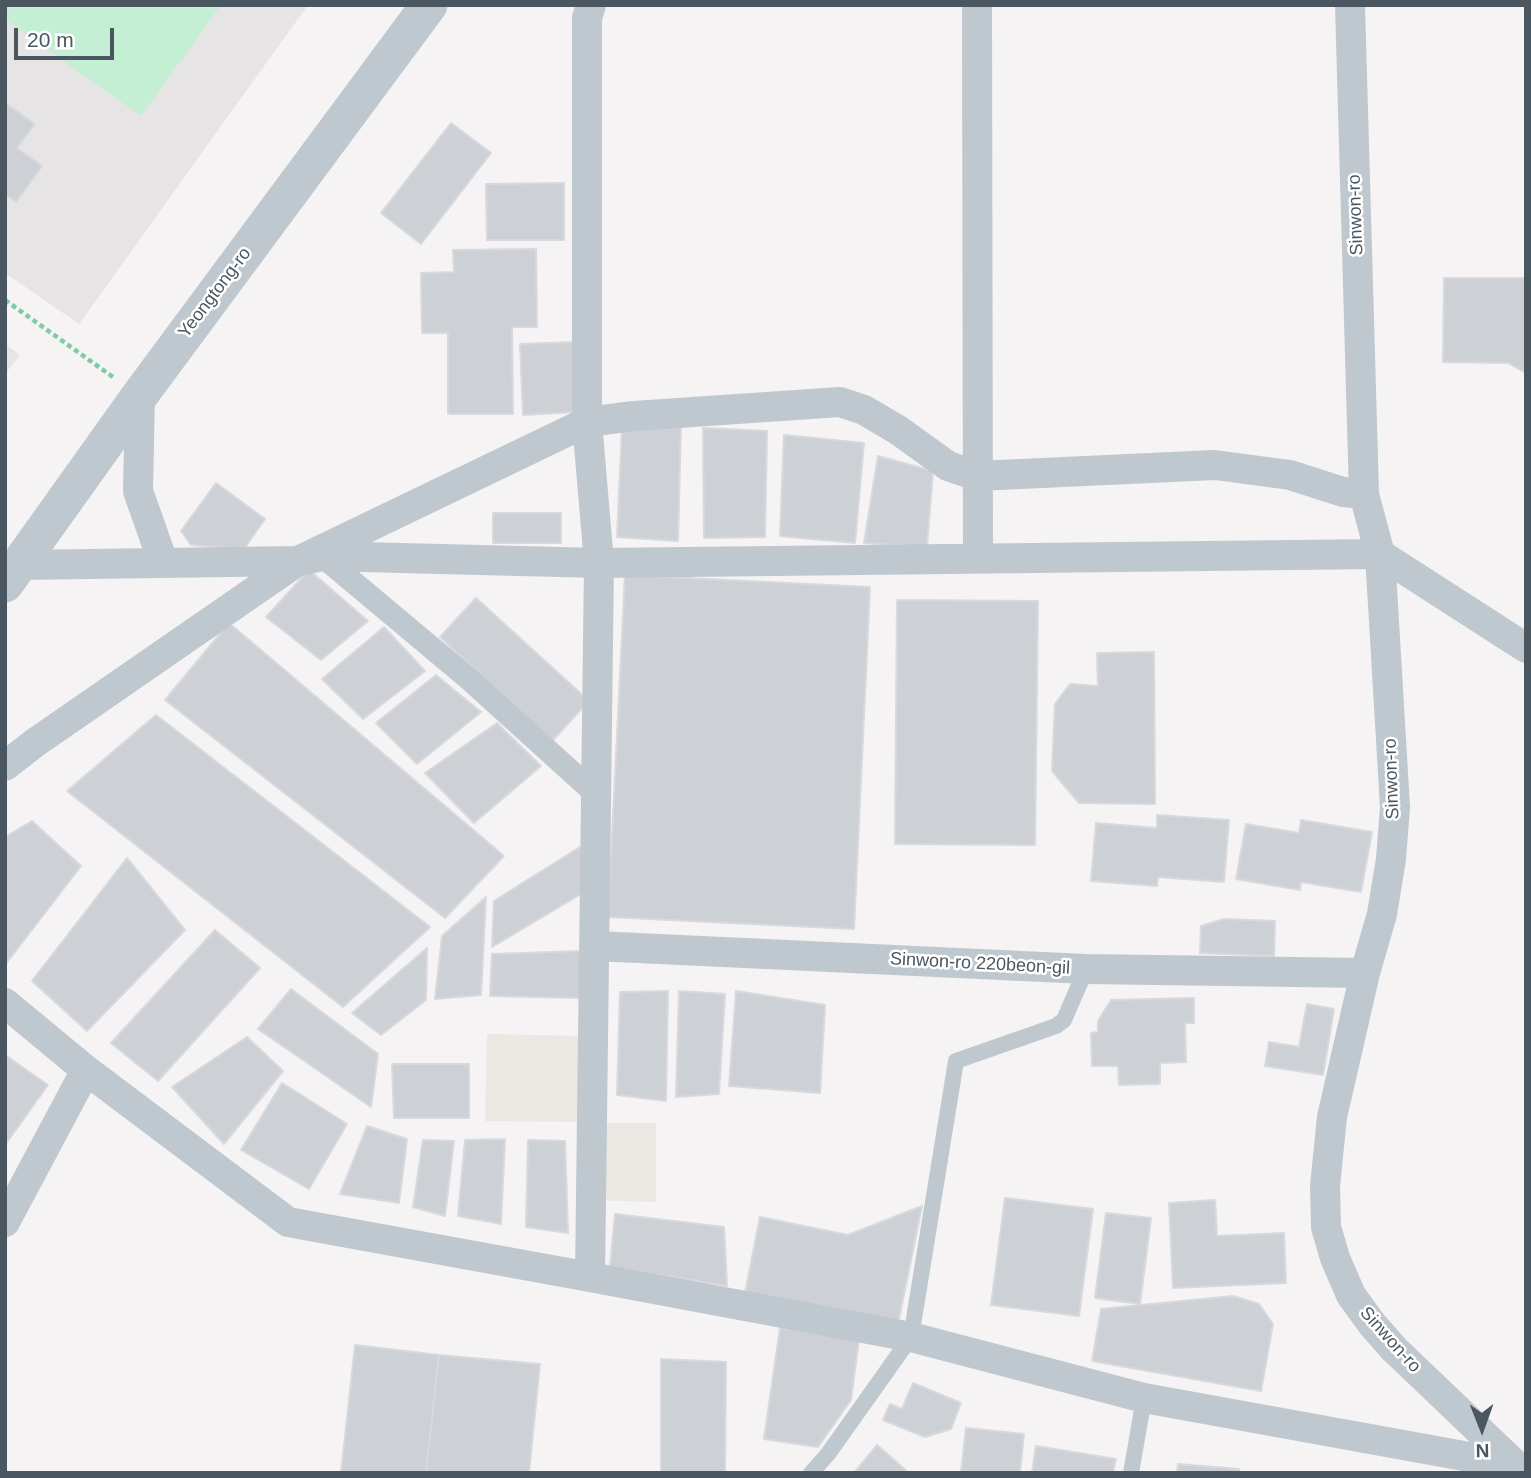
<!DOCTYPE html>
<style>
body{margin:0}
#map{position:relative;width:1531px;height:1478px;overflow:hidden;background:#f5f3f3;font-family:Helvetica,sans-serif}
canvas{display:block}
.frame{position:absolute;inset:0;border:7px solid #4b5760;pointer-events:none}
.north{position:absolute;left:1447px;top:1394px;width:70px;height:70px;-webkit-text-stroke:5px #fff;paint-order:stroke;rotate:179deg;font-size:19px;font-weight:700;line-height:28px;text-align:center;color:#4b5760}
.north::after{content:'';display:block;margin:auto;width:24px;height:32px;background:#4b5760;clip-path:polygon(50% 0,100% 100%,50% 72%,0 100%)}
.scale{position:absolute;left:14px;top:28px;width:100px;height:32px;box-sizing:border-box;border:4px solid #4b5760;border-top:0;padding-left:9px;font-size:21px;line-height:24px;white-space:nowrap;color:#4b5760;-webkit-text-stroke:5px #fff;paint-order:stroke}
</style>
<div id="map">
<canvas width="1531" height="1478"></canvas>
<div class="frame"></div>
<div class="north">N</div>
<div class="scale">20 m</div>
</div>
<script>
const context = document.querySelector('canvas').getContext('2d');
context.lineJoin = 'round';
function fill(path, color) {
  context.fillStyle = color;
  context.fill(path, 'evenodd');
}
function toPath(rows) {
  const path = new Path2D();
  for (const r of rows) {
    path.moveTo(r[0], r[1]);
    for (let i = 2; i < r.length; i += 2) path.lineTo(r[i], r[i + 1]);
  }
  return path;
}
function stroke(path, color, width, dash) {
  context.strokeStyle = color;
  context.lineWidth = width;
  context.lineCap = dash ? 'butt' : 'round';
  context.setLineDash(dash || []);
  context.stroke(path);
}
function drawText(font, color, halo, rows, align = 'center') {
  context.font = font + ' Helvetica,sans-serif';
  context.lineWidth = 5;
  context.setLineDash([]);
  context.textBaseline = 'middle';
  context.strokeStyle = halo;
  context.fillStyle = color;
  for (const [text, x, y, turn = 0] of rows) {
    context.save();
    context.translate(x, y);
    context.rotate((+turn || 0) * Math.PI / 180);
    context.textAlign = isNaN(turn) ? turn : align;
    if (halo) context.strokeText(text, 0, 0);
    context.fillText(text, 0, 0);
    context.restore();
  }
}
const commercial = toPath([
 [487,1034,582,1036,581,1122,485,1121],
 [592,1123,656,1123,656,1202,591,1200]
]);
const education = toPath([
 [5,5,308,5,79,324,5,273],
 [5,344,20,355,5,374]
]);
const green = toPath([
 [5,5,221,5,141,116,5,19]
]);
const building = toPath([
 [5,103,35,124,17,148,42,166,16,202,5,194,5,103],
 [451,123,491,153,421,244,381,213,451,123],
 [564,183,564,240,487,240,486,184,564,183],
 [536,249,537,327,512,327,513,414,448,414,448,333,422,333,421,273,454,272,453,250,536,249],
 [1444,278,1526,278,1526,373,1508,363,1443,362,1444,278],
 [573,342,576,412,523,415,520,344,573,342],
 [681,422,678,541,617,537,622,430,681,422],
 [703,428,767,431,765,537,704,538,703,428],
 [784,435,864,443,855,543,780,536,784,435],
 [878,456,933,471,927,547,864,543,878,456],
 [216,483,265,519,244,549,191,545,181,531,216,483],
 [493,513,561,513,561,543,493,543,493,513],
 [309,570,368,621,321,660,266,617,309,570],
 [625,575,870,587,854,929,608,917,625,575],
 [476,598,589,701,552,741,440,637,476,598],
 [897,600,1038,601,1035,845,895,844,897,600],
 [229,623,504,856,445,918,165,700,229,623],
 [384,627,425,671,363,719,322,679,384,627],
 [1154,652,1155,804,1079,803,1052,771,1055,704,1070,684,1098,686,1097,653,1154,652],
 [436,675,481,712,417,764,376,723,436,675],
 [156,715,430,927,343,1007,67,791,156,715],
 [497,723,541,766,474,823,425,773,497,723],
 [1157,815,1229,820,1224,882,1158,877,1157,886,1091,881,1096,823,1157,828,1157,815],
 [1301,820,1372,832,1361,892,1301,882,1300,890,1236,879,1246,824,1299,833,1301,820],
 [32,821,81,866,5,965,5,837,32,821],
 [583,845,581,894,492,947,494,901,583,845],
 [127,858,185,930,87,1031,32,981,127,858],
 [486,897,481,995,435,999,442,936,486,897],
 [1224,919,1275,921,1274,956,1200,953,1201,926,1224,919],
 [215,930,260,968,158,1081,111,1043,215,930],
 [427,948,426,1000,381,1035,352,1013,427,948],
 [581,951,580,998,490,996,492,954,581,951],
 [291,989,378,1054,371,1107,258,1029,291,989],
 [668,991,666,1101,617,1095,620,992,668,991],
 [679,991,725,994,719,1094,676,1097,679,991],
 [736,991,825,1005,820,1093,729,1086,736,991],
 [1194,998,1194,1023,1185,1023,1186,1062,1160,1063,1160,1084,1119,1085,1118,1066,1092,1066,1091,1033,1098,1032,1098,1021,1111,1000,1194,998],
 [1307,1004,1334,1009,1323,1075,1265,1066,1269,1042,1299,1047,1307,1004],
 [247,1037,283,1071,224,1144,172,1087,247,1037],
 [5,1055,48,1085,5,1145,5,1055],
 [392,1064,469,1064,469,1118,394,1118,392,1064],
 [282,1083,347,1124,309,1189,241,1150,282,1083],
 [367,1126,407,1139,399,1203,340,1194,367,1126],
 [505,1139,501,1224,458,1216,465,1140,505,1139],
 [423,1140,454,1141,445,1216,413,1207,423,1140],
 [528,1140,565,1141,568,1233,526,1227,528,1140],
 [1005,1198,1093,1209,1079,1316,991,1305,1005,1198],
 [1215,1200,1217,1236,1284,1233,1286,1283,1173,1288,1169,1203,1215,1200],
 [922,1206,898,1324,745,1293,760,1217,848,1235,922,1206],
 [1106,1213,1151,1218,1140,1304,1095,1298,1106,1213],
 [615,1214,724,1227,727,1286,610,1267,615,1214],
 [1233,1296,1259,1304,1273,1324,1261,1391,1092,1361,1101,1309,1233,1296],
 [780,1328,859,1339,851,1400,818,1447,764,1439,780,1328],
 [355,1345,439,1355,426,1473,341,1473,355,1345],
 [439,1355,540,1364,529,1473,426,1473,439,1355],
 [661,1359,726,1362,725,1473,661,1473,661,1359],
 [913,1383,961,1403,951,1429,925,1437,883,1420,890,1404,902,1409,913,1383],
 [966,1428,1024,1434,1020,1473,961,1473,966,1428],
 [877,1445,909,1473,854,1473,877,1445],
 [1036,1446,1116,1459,1113,1473,1032,1473,1036,1446],
 [1178,1464,1239,1469,1239,1473,1177,1473,1178,1464]
]);
const path = toPath([
 [5,300,113,377]
]);
const service = toPath([
 [811,1473,828,1454,911,1337,956,1061,1056,1026,1064,1020,1086,969],
 [1131,1473,1144,1398]
]);
const pedestrian = toPath([
 [322,556,469,679,597,795]
]);
const minor = toPath([
 [977,5,978,558],
 [1350,5,1364,494,1380,554,1395,807,1391,859,1382,914,1365,973,1332,1117,1325,1186,1326,1227,1335,1258,1351,1295,1372,1324,1394,1349,1524,1473],
 [140,395,138,491,163,562],
 [20,565,298,561,322,556,599,563,1380,554,1526,648],
 [5,766,36,742,298,561,587,422,634,416,840,402,864,410,898,430,948,466,977,476,1215,465,1290,475,1343,492,1364,494],
 [595,946,1086,969,1365,973],
 [5,1003,86,1070,288,1222,590,1277,599,563,587,422,587,18,591,5],
 [5,1222,86,1070],
 [590,1277,911,1337,1144,1398,1519,1466]
]);
const tertiary = toPath([
 [5,584,140,395,429,5]
]);
const streetNames = [
 ["Sinwon-ro",1356,215,-92],
 ["Yeongtong-ro",215,293,-53],
 ["Sinwon-ro",1392,779,-92],
 ["Sinwon-ro 220beon-gil",980,964,3],
 ["Sinwon-ro",1390,1340,48]
];
fill(commercial, '#eae8e2');
fill(education, '#e6e4e5');
fill(green, '#c5efd4');
fill(building, '#cdd0d5');
stroke(building, '#d7d9de', 2);
stroke(path, '#7dcca2', 4.5, [5, 3.5]);
stroke(service, '#bfc8ce', 16);
stroke(pedestrian, '#bfc8ce', 23);
stroke(minor, '#bfc8ce', 30);
stroke(tertiary, '#bfc8ce', 37);
drawText('18px', '#4b5760', '#fff', streetNames);
</script>
